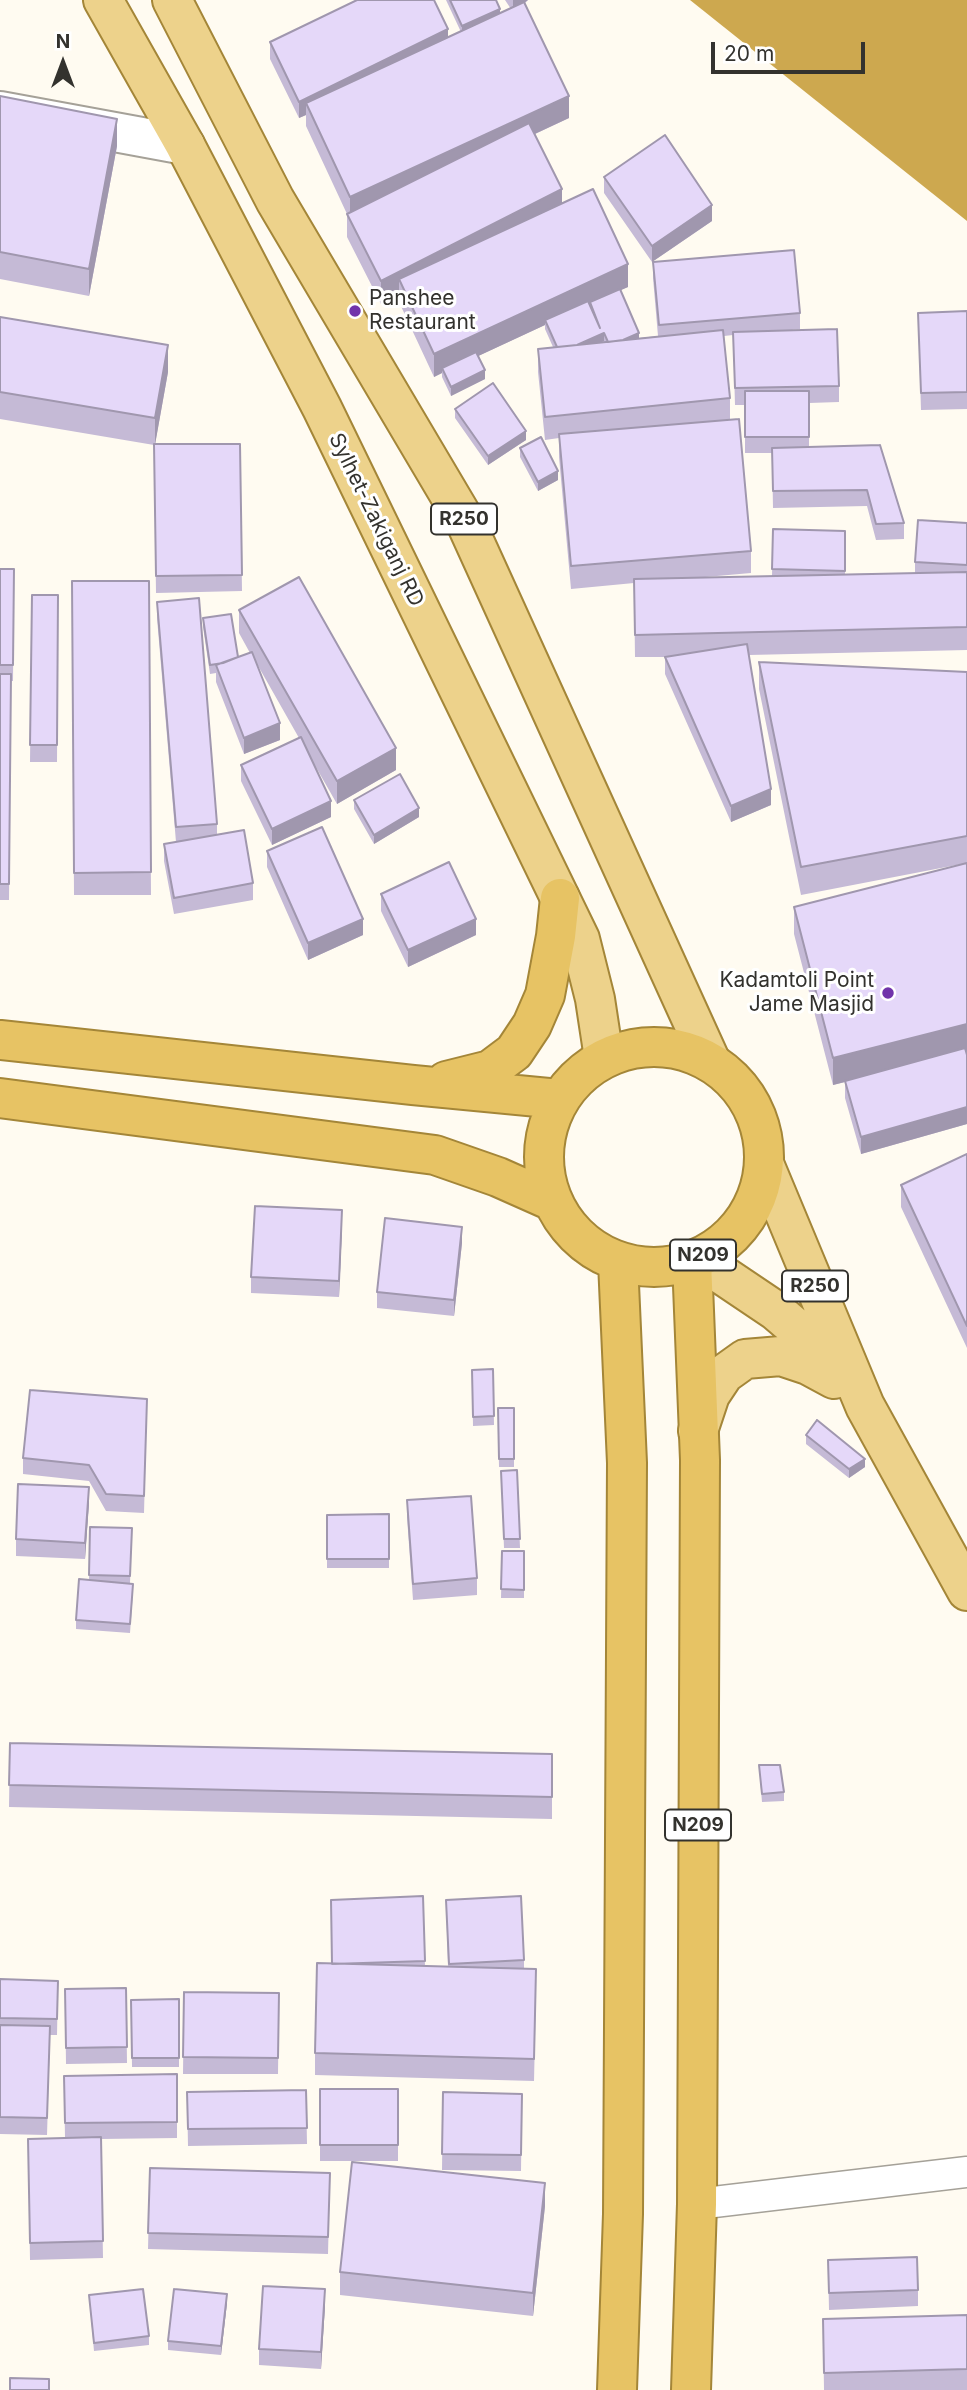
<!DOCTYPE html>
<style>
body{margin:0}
#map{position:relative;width:967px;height:2390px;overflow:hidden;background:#fffbf1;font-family:Inter,sans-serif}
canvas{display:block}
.north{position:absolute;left:28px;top:28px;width:70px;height:70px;-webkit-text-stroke:5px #fff;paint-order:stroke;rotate:0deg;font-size:19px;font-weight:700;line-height:28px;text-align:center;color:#33322e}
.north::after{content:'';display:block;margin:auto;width:24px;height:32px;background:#33322e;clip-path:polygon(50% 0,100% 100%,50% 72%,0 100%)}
.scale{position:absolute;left:711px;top:42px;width:154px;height:32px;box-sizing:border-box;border:4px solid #33322e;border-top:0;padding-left:9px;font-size:21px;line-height:24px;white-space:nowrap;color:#33322e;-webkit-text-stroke:5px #fff;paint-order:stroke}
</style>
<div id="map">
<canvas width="967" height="2390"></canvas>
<div class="north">N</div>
<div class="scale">20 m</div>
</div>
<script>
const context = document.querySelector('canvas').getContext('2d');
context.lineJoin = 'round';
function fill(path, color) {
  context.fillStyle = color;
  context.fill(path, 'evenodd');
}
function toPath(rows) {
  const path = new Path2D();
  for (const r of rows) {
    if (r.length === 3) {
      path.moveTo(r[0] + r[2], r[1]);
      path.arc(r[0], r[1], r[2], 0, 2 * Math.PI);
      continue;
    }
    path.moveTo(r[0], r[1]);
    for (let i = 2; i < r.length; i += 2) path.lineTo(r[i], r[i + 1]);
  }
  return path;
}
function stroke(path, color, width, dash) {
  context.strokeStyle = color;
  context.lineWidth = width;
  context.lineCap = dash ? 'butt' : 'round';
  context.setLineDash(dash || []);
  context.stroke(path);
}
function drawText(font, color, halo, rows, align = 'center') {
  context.font = font + ' Inter,sans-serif';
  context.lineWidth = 6;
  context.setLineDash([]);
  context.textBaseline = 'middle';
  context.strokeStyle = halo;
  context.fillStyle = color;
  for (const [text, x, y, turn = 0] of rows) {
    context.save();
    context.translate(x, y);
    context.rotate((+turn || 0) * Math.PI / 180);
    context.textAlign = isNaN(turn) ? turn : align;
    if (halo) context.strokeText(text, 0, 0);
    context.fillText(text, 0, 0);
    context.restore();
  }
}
const water = toPath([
 [690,0,967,0,967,221]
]);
const service = toPath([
 [697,2204,967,2172]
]);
const minor = toPath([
 [0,111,185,145]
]);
const primary = toPath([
 [103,0,185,145,322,408,580,939,595,999,604,1058],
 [172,0,275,200,465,521,711,1062],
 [765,1166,865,1406,967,1591],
 [692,1261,721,1274,776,1311,804,1335,841,1377],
 [698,1431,710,1395,724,1374,745,1359,781,1356,808,1365,834,1379]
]);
const trunk = toPath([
 [0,1040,413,1085,559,1099],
 [654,1157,110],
 [446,1081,490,1070,514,1052,532,1025,545,995,556,936,560,898],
 [0,1098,435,1155,498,1177,552,1201],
 [617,2390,623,2214,627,1463,618,1262],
 [691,2390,697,2204,700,1460,692,1261]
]);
const wall = toPath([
 [446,0,496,0,500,13,511,9,505,0,528,0,525,3,569,118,535,134,562,203,628,287,620,290,639,338,658,336,653,278,653,262,800,313,800,329,783,331,839,386,839,402,809,403,809,447,880,445,904,523,904,539,876,540,867,506,773,508,772,453,745,453,745,405,735,405,733,335,724,336,730,398,730,420,751,551,751,573,694,578,772,576,773,529,845,531,845,574,915,573,915,562,967,523,967,650,749,655,771,805,731,822,665,674,665,657,668,657,635,657,634,583,571,589,559,457,559,438,545,440,538,372,538,349,553,347,545,329,545,325,478,356,485,379,451,396,442,377,442,373,434,377,399,302,399,295,381,304,347,237,347,214,306,126,306,115,299,118,270,59,270,42,448,38,461,32],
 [0,96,117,146,89,296,0,279],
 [604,177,712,221,652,262,604,193],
 [967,311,967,409,921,410,918,313],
 [0,317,168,372,155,444,240,444,242,591,156,593,154,445,0,419],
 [455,409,526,440,488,465,455,418],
 [520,448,558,480,538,491,520,457],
 [0,569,14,569,13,681,11,681,9,900,0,900],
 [72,581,149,581,151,895,74,895],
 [32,595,58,595,57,762,30,762],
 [157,602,217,824,217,834,253,883,253,900,174,914,164,861,164,844,176,842,157,618],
 [239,610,396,770,337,804,313,762,331,817,272,845,241,781,241,765,299,738,257,664,280,740,244,754,216,682,216,673,210,674,203,627,203,618,238,657,250,653,239,633],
 [759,662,967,672,967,863,801,895,759,689],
 [354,800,419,817,374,844,354,809],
 [267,851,363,935,308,960,267,867],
 [381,894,476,935,408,967,381,911],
 [794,907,966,1051,967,1055,967,1124,861,1154,845,1098,845,1082,833,1085,794,934],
 [967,1154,967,1348,901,1207,901,1185],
 [342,1227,339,1297,251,1293,251,1277],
 [462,1243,454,1316,377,1308,377,1292],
 [493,1369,494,1425,473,1426,472,1370],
 [147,1399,144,1513,106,1511,89,1481,23,1474,23,1458],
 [498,1408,514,1408,514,1467,499,1467],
 [806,1435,865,1467,849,1478,806,1444],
 [517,1470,520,1548,504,1548,501,1471],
 [407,1500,477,1578,477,1595,413,1600,407,1517],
 [89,1503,85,1559,16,1556,16,1539],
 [389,1514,389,1568,327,1568,327,1515],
 [90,1527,132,1528,130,1583,133,1592,130,1633,76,1629,76,1620,89,1580],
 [502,1551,524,1551,524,1598,501,1598],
 [10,1743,552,1754,552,1819,9,1807],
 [759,1765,784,1792,784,1801,762,1802],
 [423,1896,425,1966,448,1967,446,1900,524,1960,524,1969,536,1992,534,2081,315,2075,315,2053,332,1964],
 [0,1979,58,1981,57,2035,50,2035,47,2135,0,2134],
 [126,1988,127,2063,66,2064,65,1989],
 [184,1992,279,1993,278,2074,183,2074],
 [179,1999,179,2067,132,2067,131,2000],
 [177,2074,177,2138,101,2139,103,2258,30,2260,28,2139,65,2138,64,2076],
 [320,2089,398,2089,398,2161,320,2161],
 [306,2090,307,2144,188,2146,187,2092],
 [443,2092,522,2094,521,2171,442,2170],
 [150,2168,330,2173,328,2254,148,2249],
 [545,2206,533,2316,340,2295,340,2272],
 [828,2260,918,2290,918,2306,829,2310],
 [89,2295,149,2336,149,2345,94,2351],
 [227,2303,221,2355,168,2350,168,2341],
 [325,2306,321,2369,259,2365,259,2349],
 [967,2315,967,2390,824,2390,823,2319]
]);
const shadedWall = toPath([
 [513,0,528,0,513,11],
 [500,9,500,17,462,35,462,26],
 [448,29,448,45,306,103,306,115,299,118,299,102],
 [569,96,569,118,350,220,350,197],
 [117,119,117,146,89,296,89,269],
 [562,189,562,212,399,279,399,295,381,304,381,281],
 [712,205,712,221,652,262,652,246],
 [628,264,628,287,546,324,545,320,545,325,444,372,442,368,442,373,434,377,434,354],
 [604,333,604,341,559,362,559,353],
 [639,333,639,342,610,346],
 [168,345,168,372,155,445,155,418],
 [485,370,485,379,451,396,451,387],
 [526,431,526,440,488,465,488,456],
 [558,471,558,480,538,491,538,482],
 [280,723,280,740,244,754,244,738],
 [396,748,396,770,337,804,337,781],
 [771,789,771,805,731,822,731,806],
 [331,801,331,817,272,845,272,829],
 [419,808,419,817,374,844,374,835],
 [363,919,363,935,308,960,308,943],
 [476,919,476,935,408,967,408,950],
 [967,1024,967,1051,833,1085,833,1058],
 [967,1107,967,1124,861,1154,861,1137],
 [342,1210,342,1227,339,1297,339,1281],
 [462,1227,462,1243,454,1316,454,1300],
 [865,1459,865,1467,849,1478,849,1469],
 [89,1487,89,1503,85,1559,85,1543],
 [545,2183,545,2206,533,2316,533,2293],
 [325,2289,325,2306,321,2369,321,2352],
 [227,2294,227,2303,221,2355,221,2346]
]);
const building = toPath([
 [357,0,434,0,448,29,299,102,270,42,357,0],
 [450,0,496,0,500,9,462,26,450,0],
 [524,2,569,96,350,197,306,103,524,2],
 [0,96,117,119,89,269,0,252,0,96],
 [529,123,562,189,381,281,347,214,529,123],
 [665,135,712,205,652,246,604,177,665,135],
 [593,189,628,264,434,354,399,279,593,189],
 [794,250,800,313,659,325,653,262,794,250],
 [620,289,639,333,623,340,608,342,604,333,577,345,557,347,545,320,588,301,600,328,590,302,620,289],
 [967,311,967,392,921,393,918,313,967,311],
 [0,317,168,345,155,418,0,392,0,317],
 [837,329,839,386,735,388,733,332,837,329],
 [723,330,730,398,545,417,538,349,723,330],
 [476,352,485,370,451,387,442,368,476,352],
 [493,383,526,431,488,456,455,409,493,383],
 [745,391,809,391,809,437,745,437,745,391],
 [739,419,751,551,571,566,559,434,739,419],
 [541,437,558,471,538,482,520,448,541,437],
 [154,444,240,444,242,575,156,576,154,444],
 [880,445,904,523,876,524,867,490,773,491,772,448,880,445],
 [918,520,967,523,967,565,915,562,918,520],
 [773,529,845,531,845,571,772,569,773,529],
 [0,569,14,569,13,665,0,665,0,569],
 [967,572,967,627,635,635,634,579,967,572],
 [299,577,396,748,337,781,239,610,299,577],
 [72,581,149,581,151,872,74,873,72,581],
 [32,595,58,595,57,745,30,745,32,595],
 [199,598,217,824,176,827,157,602,199,598],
 [231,614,238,657,223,663,210,665,203,618,231,614],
 [747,644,771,789,731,806,665,657,747,644],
 [252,652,280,723,244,738,216,665,252,652],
 [759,662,967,672,967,836,801,867,759,662],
 [0,674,11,674,9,884,0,884,0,674],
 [301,737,331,801,272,829,241,765,301,737],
 [400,774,419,808,374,835,354,800,400,774],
 [322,827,363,919,308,943,267,851,322,827],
 [244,830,253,883,174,898,164,844,244,830],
 [449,862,476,919,408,950,381,894,449,862],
 [967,863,967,1024,833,1058,794,907,967,863],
 [965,1048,967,1055,967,1107,861,1137,845,1081,965,1048],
 [967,1154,967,1326,901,1185,967,1154],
 [255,1206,342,1210,339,1281,251,1277,255,1206],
 [385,1218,462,1227,454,1300,377,1292,385,1218],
 [493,1369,494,1416,473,1417,472,1370,493,1369],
 [30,1390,147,1399,144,1496,106,1494,89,1465,23,1458,30,1390],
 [498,1408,514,1408,514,1459,499,1459,498,1408],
 [817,1420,865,1459,849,1469,806,1435,817,1420],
 [517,1470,520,1539,504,1539,501,1471,517,1470],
 [18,1484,89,1487,85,1543,16,1539,18,1484],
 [471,1496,477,1578,413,1584,407,1500,471,1496],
 [389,1514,389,1559,327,1559,327,1515,389,1514],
 [90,1527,132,1528,130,1576,89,1575,90,1527],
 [502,1551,524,1551,524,1590,501,1589,502,1551],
 [79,1579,133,1584,130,1624,76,1620,79,1579],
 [10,1743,552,1754,552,1797,9,1785,10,1743],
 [759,1765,780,1765,784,1792,762,1794,759,1765],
 [423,1896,425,1961,332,1964,331,1900,423,1896],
 [521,1896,524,1960,449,1964,446,1900,521,1896],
 [317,1963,536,1969,534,2059,315,2053,317,1963],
 [0,1979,58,1981,57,2019,0,2018,0,1979],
 [126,1988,127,2047,66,2048,65,1989,126,1988],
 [184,1992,279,1993,278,2058,183,2057,184,1992],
 [179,1999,179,2058,132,2058,131,2000,179,1999],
 [0,2025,50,2026,47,2118,0,2117,0,2025],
 [177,2074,177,2122,65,2123,64,2076,177,2074],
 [320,2089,398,2089,398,2145,320,2145,320,2089],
 [306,2090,307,2128,188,2129,187,2092,306,2090],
 [443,2092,522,2094,521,2155,442,2154,443,2092],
 [101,2137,103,2241,30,2243,28,2139,101,2137],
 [352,2162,545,2183,533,2293,340,2272,352,2162],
 [150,2168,330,2173,328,2237,148,2233,150,2168],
 [917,2257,918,2290,829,2293,828,2260,917,2257],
 [263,2286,325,2289,321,2352,259,2349,263,2286],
 [143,2289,149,2336,94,2343,89,2295,143,2289],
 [174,2289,227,2294,221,2346,168,2341,174,2289],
 [967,2315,967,2369,824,2373,823,2319,967,2315],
 [10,2378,49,2379,49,2390,10,2390,10,2378]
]);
const markers = [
 [355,311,7,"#7134aa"],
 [888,993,7,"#7134aa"]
];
const shields = [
 [464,519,66],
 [703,1255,66],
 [815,1286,66],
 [698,1825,66]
];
const shieldNames = [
 ["R250",464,519],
 ["N209",703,1255],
 ["R250",815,1286],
 ["N209",698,1825]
];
const poiNames = [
 ["Panshee",369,299],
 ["Restaurant",369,323],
 ["Kadamtoli Point",874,981,"right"],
 ["Jame Masjid",874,1005,"right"]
];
const streetNames = [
 ["Sylhet-Zakiganj RD",376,520,64]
];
fill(water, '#cda84f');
stroke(service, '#a5a198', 33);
stroke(minor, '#a5a198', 42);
stroke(primary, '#a48638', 42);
stroke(trunk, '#a48638', 42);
stroke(service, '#fff', 30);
stroke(minor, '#fff', 38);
stroke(primary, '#edd28b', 38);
stroke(trunk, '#e7c364', 38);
fill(wall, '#c5bad6');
fill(shadedWall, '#a097ae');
fill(building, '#e5d8f9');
stroke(building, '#a097ae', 2);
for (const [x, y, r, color] of markers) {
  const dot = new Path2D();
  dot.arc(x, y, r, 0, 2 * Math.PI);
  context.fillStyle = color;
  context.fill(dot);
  stroke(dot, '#fff', 2.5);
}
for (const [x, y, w] of shields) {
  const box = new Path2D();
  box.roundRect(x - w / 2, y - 15.5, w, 31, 5);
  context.fillStyle = '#fff';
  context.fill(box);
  stroke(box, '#33322e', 2);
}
drawText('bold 19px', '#33322e', null, shieldNames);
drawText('21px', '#33322e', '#fff', poiNames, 'left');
drawText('21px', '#33322e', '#fff', streetNames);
</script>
